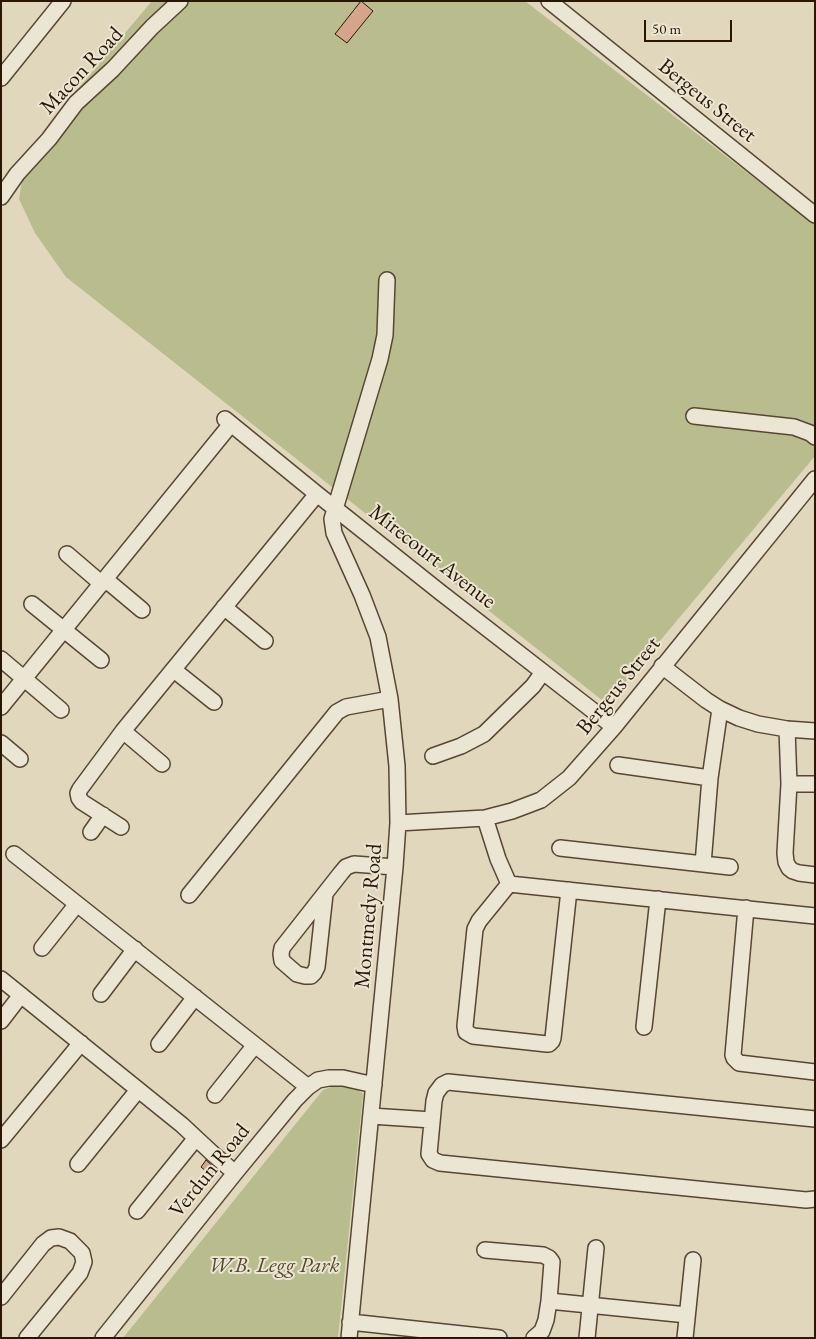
<!DOCTYPE html>
<style>
body{margin:0}
#map{position:relative;width:816px;height:1339px;overflow:hidden;background:#e0d7bd;font-family:"EB Garamond",serif}
canvas{display:block}
.frame{position:absolute;inset:0;border:2px solid #2b1603;pointer-events:none}
.scale{position:absolute;left:644px;top:20px;width:88px;height:22px;box-sizing:border-box;border:2px solid #2b1603;border-top:0;padding-left:6px;font-size:15px;line-height:18px;white-space:nowrap;color:#2b1603;-webkit-text-stroke:4px #ebe5d4;paint-order:stroke}
</style>
<div id="map">
<canvas width="816" height="1339"></canvas>
<div class="frame"></div>
<div class="scale">50 m</div>
</div>
<script>
const context = document.querySelector('canvas').getContext('2d');
context.lineJoin = 'round';
function fill(path, color) {
  context.fillStyle = color;
  context.fill(path, 'evenodd');
}
function toPath(rows) {
  const path = new Path2D();
  for (const r of rows) {
    path.moveTo(r[0], r[1]);
    for (let i = 2; i < r.length; i += 2) path.lineTo(r[i], r[i + 1]);
  }
  return path;
}
function stroke(path, color, width, dash) {
  context.strokeStyle = color;
  context.lineWidth = width;
  context.lineCap = dash ? 'butt' : 'round';
  context.setLineDash(dash || []);
  context.stroke(path);
}
function drawText(font, color, halo, rows, align = 'center') {
  context.font = font + ' "EB Garamond",serif';
  context.lineWidth = 4;
  context.setLineDash([]);
  context.textBaseline = 'middle';
  context.strokeStyle = halo;
  context.fillStyle = color;
  for (const [text, x, y, turn = 0] of rows) {
    context.save();
    context.translate(x, y);
    context.rotate((+turn || 0) * Math.PI / 180);
    context.textAlign = isNaN(turn) ? turn : align;
    if (halo) context.strokeText(text, 0, 0);
    context.fillText(text, 0, 0);
    context.restore();
  }
}
const green = toPath([
 [152,1,525,1,815,225,815,456,607,704,66,277,35,233,19,199,25,163,56,115],
 [340,1084,354,1087,363,1094,338,1338,123,1338,323,1090]
]);
const building = toPath([
 [361,1,373,11,347,43,335,34,361,1],
 [206,1160,216,1169,211,1175,201,1167,206,1160]
]);
const minor = toPath([
 [549,1,815,215],
 [1,78,63,1],
 [1,197,17,174,49,139,76,103,113,69,152,27,180,1],
 [694,416,794,427,810,433,815,437],
 [225,419,317,494,440,592,614,727],
 [67,554,102,584],
 [105,579,142,610],
 [32,604,101,660],
 [224,607,265,641],
 [1,659,61,710],
 [662,666,706,700,720,709,739,718,758,724,787,729,815,731],
 [174,670,214,702],
 [1,707,231,424],
 [787,729,789,784,785,853,786,862,789,868,793,871,799,873,815,875],
 [123,731,162,764],
 [1,743,20,759],
 [433,756,461,746,484,734,533,686,543,672],
 [618,765,710,778],
 [789,784,815,784],
 [485,818,498,859,509,884,815,916],
 [398,823,485,818,512,811,541,800,569,778,614,727,815,479],
 [121,827,82,802,79,798,78,793,80,789,123,731,317,494],
 [91,832,103,815],
 [560,848,730,867],
 [14,854,308,1087],
 [703,864,710,778,720,709],
 [509,884,479,921,475,929,465,1026,466,1032,473,1036,547,1044,549,1044,552,1041,553,1038,569,890],
 [325,894,317,967,314,973,311,976,305,976,297,974,282,961,281,954,282,948,341,873,346,867,354,864,395,867],
 [189,895,337,712,346,707,390,699],
 [746,908,733,1055,734,1058,739,1063,815,1072],
 [42,948,77,904],
 [1,979,182,1125,212,1153,235,1173],
 [101,994,135,949],
 [1,1021,21,995],
 [644,1027,658,899],
 [159,1044,195,997],
 [215,1095,255,1045],
 [371,1116,432,1120],
 [815,1119,448,1082,442,1085,436,1093,434,1101,429,1154,433,1160,440,1163,806,1200,815,1199],
 [1,1140,81,1043],
 [78,1164,138,1090],
 [137,1211,196,1138],
 [485,1250,543,1255,549,1258,552,1262,549,1301,546,1320,542,1331,534,1338],
 [1,1297,43,1244,51,1238,59,1237,70,1241,82,1253,84,1262,80,1273,27,1338],
 [549,1301,687,1315],
 [350,1322,499,1338],
 [103,1338,235,1173,295,1100,308,1087,318,1080,329,1078,343,1078,374,1085],
 [349,1338,395,867,398,823,397,766,390,699,378,637,362,595,334,533,332,519,380,359,385,335,387,280],
 [587,1338,596,1248],
 [685,1338,693,1260]
]);
const streetNames = [
 ["Macon Road",82,71,-47],
 ["Bergeus Street",707,101,39],
 ["Mirecourt Avenue",432,557,38],
 ["Bergeus Street",619,686,-51],
 ["Montmedy Road",369,916,-85],
 ["Verdun Road",210,1171,-51]
];
const parkNames = [
 ["W.B. Legg Park",274,1266]
];
fill(green, '#b9bc8d');
fill(building, '#d6a38b');
stroke(building, '#2b1603', 1);
stroke(minor, '#584632', 18);
stroke(minor, '#ebe5d4', 15);
drawText('22px', '#2b1603', '#ebe5d4', streetNames);
drawText('italic 22px', '#56482c', '#ebe5d4', parkNames);
</script>
